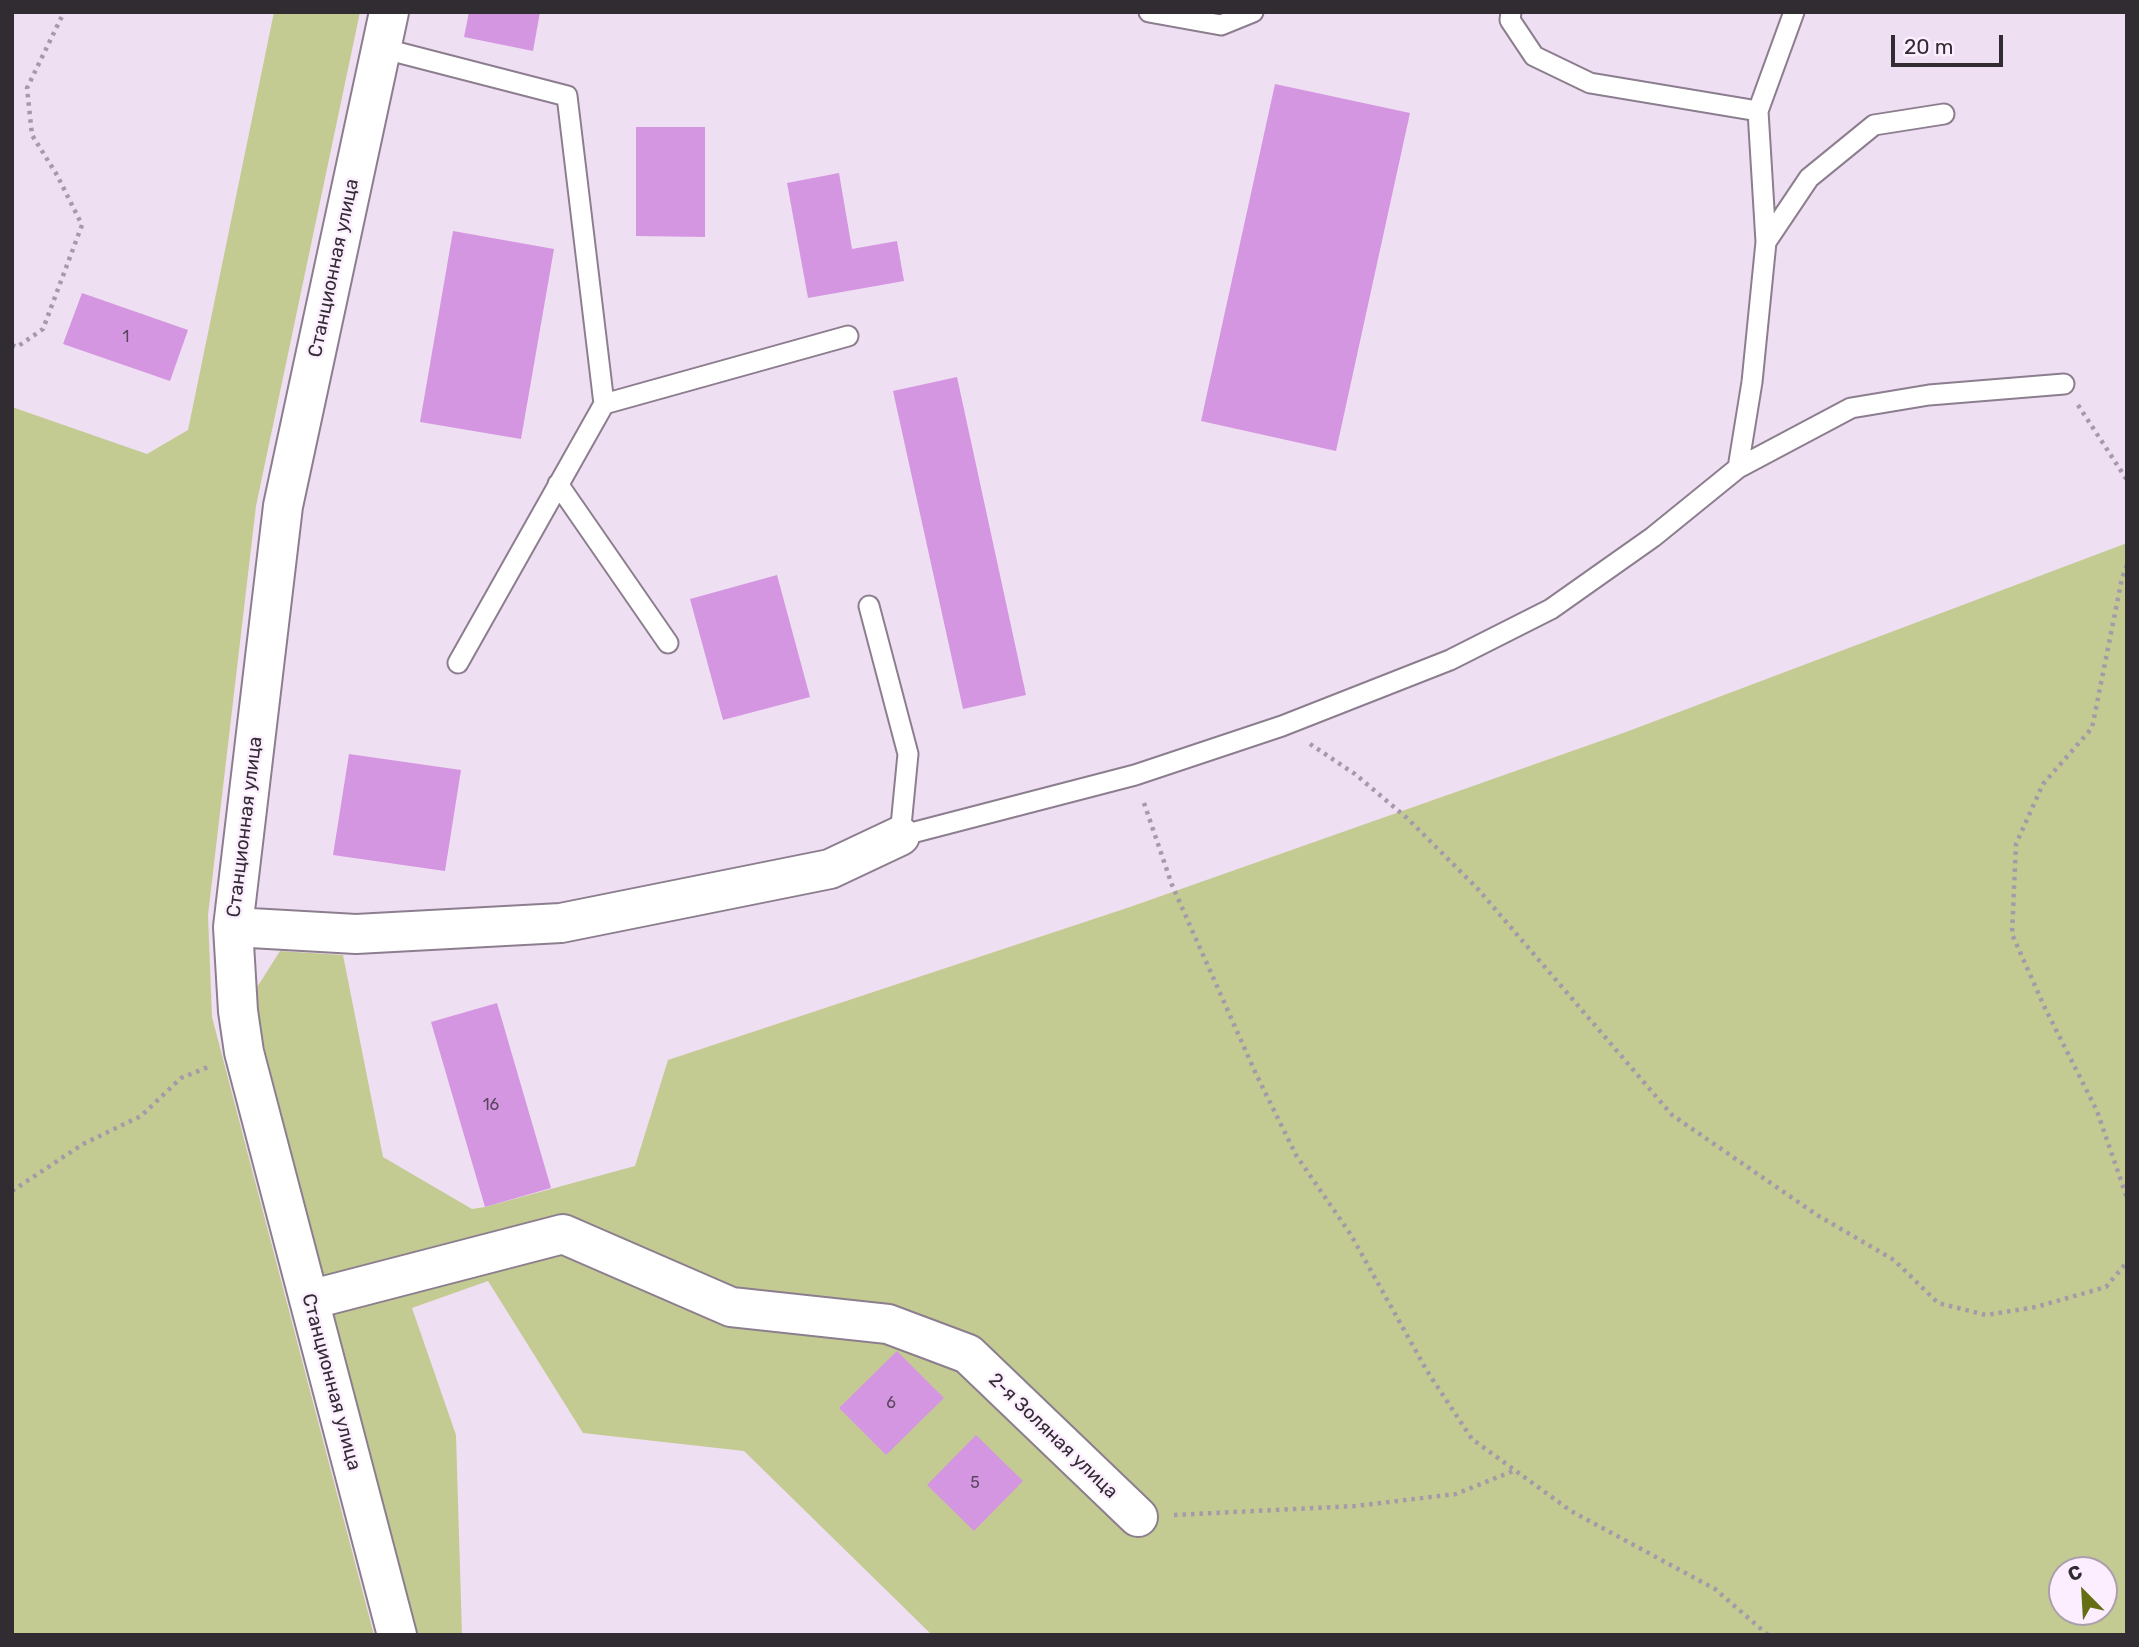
<!DOCTYPE html>
<meta charset="utf-8">
<style>
body{margin:0}
#map{position:relative;width:2139px;height:1647px;overflow:hidden;background:#efdff2;font-family:Rubik,sans-serif}
canvas{display:block}
.frame{position:absolute;inset:0;border:14px solid #312b32;pointer-events:none}
.north{position:absolute;left:2048px;top:1556px;width:70px;height:70px;box-sizing:border-box;background:#fcedff;border:2px solid #ab9fad;border-radius:50%;rotate:336deg;font-size:19px;font-weight:700;line-height:28px;text-align:center;color:#312b32}
.north::after{content:'';display:block;margin:auto;width:24px;height:32px;background:#666e14;clip-path:polygon(50% 0,100% 100%,50% 72%,0 100%)}
.scale{position:absolute;left:1891px;top:35px;width:112px;height:32px;box-sizing:border-box;border:4px solid #312b32;border-top:0;padding-left:9px;font-size:21px;line-height:24px;white-space:nowrap;color:#312b32;-webkit-text-stroke:5px #fcedff;paint-order:stroke}
</style>
<div id="map">
<canvas width="2139" height="1647"></canvas>
<div class="frame"></div>
<div class="north">С</div>
<div class="scale">20 m</div>
</div>
<script>
const context = document.querySelector('canvas').getContext('2d');
context.lineJoin = 'round';
function fill(path, color) {
  context.fillStyle = color;
  context.fill(path, 'evenodd');
}
function toPath(rows) {
  const path = new Path2D();
  for (const r of rows) {
    path.moveTo(r[0], r[1]);
    for (let i = 2; i < r.length; i += 2) path.lineTo(r[i], r[i + 1]);
  }
  return path;
}
function stroke(path, color, width, dash) {
  context.strokeStyle = color;
  context.lineWidth = width;
  context.lineCap = dash ? 'butt' : 'round';
  context.setLineDash(dash || []);
  context.stroke(path);
}
function drawText(font, color, halo, rows, align = 'center') {
  context.font = font + ' Rubik,sans-serif';
  context.lineWidth = 5;
  context.setLineDash([]);
  context.textBaseline = 'middle';
  context.strokeStyle = halo;
  context.fillStyle = color;
  for (const [text, x, y, turn = 0] of rows) {
    context.save();
    context.translate(x, y);
    context.rotate((+turn || 0) * Math.PI / 180);
    context.textAlign = isNaN(turn) ? turn : align;
    if (halo) context.strokeText(text, 0, 0);
    context.fillText(text, 0, 0);
    context.restore();
  }
}
const green = toPath([
 [274,12,360,12,256,506,208,915,212,1017,374,1635,12,1635,12,407,147,454,188,430],
 [2127,543,2127,1635,932,1635,744,1451,583,1433,488,1281,412,1308,456,1435,462,1635,416,1635,257,1019,254,992,280,951,343,955,383,1157,472,1209,485,1207,635,1166,668,1060,1130,907,1626,732],
 [2062,1570,2104,1570,2104,1612,2062,1612]
]);
const building = toPath([
 [469,12,540,12,533,51,464,37],
 [1275,84,1410,113,1336,451,1201,421],
 [636,127,705,127,705,237,636,236],
 [839,173,852,249,897,241,904,281,808,298,787,183],
 [453,231,554,249,521,439,420,422],
 [82,293,188,330,170,381,63,344],
 [957,377,1026,695,963,709,893,391],
 [777,575,810,697,723,720,690,599],
 [349,754,461,770,445,871,333,855],
 [497,1003,551,1188,485,1207,431,1022],
 [897,1351,944,1398,886,1455,839,1408],
 [976,1435,1023,1481,974,1531,927,1485]
]);
const path = toPath([
 [12,345,17,347,43,329,82,225,57,175,32,135,27,88,64,12],
 [2078,405,2127,480],
 [2127,565,2122,578,2092,728,2043,784,2016,844,2012,934,2044,1006,2097,1111,2127,1198],
 [1310,744,1355,774,1407,818,1477,888,1672,1115,1817,1215,1894,1260,1938,1303,1986,1315,2036,1307,2106,1287,2127,1262],
 [1144,803,1172,885,1256,1074,1296,1155,1351,1235,1427,1371,1472,1439,1571,1511,1715,1589,1768,1635],
 [12,1191,83,1144,141,1116,181,1078,208,1067],
 [1174,1515,1355,1506,1456,1494,1513,1471]
]);
const lane = toPath([
 [1149,12,1221,25,1253,12],
 [1511,12,1510,20,1534,56,1590,83,1758,111,1766,242,1752,382,1738,468],
 [381,48,567,96,604,404,458,663],
 [1758,111,1794,12],
 [1766,242,1809,178,1874,125,1944,114],
 [604,404,848,336],
 [558,484,668,643],
 [869,606,908,754,900,836,1135,775,1282,726,1450,660,1551,609,1653,537,1738,468,1851,408,1929,395,2064,384]
]);
const street = toPath([
 [389,12,283,506,233,927,238,1011,244,1052,397,1635],
 [233,927,356,934,561,923,830,869,900,836],
 [309,1300,563,1234,731,1307,888,1324,968,1354,1138,1517]
]);
const numberNames = [
 ["1",126,337],
 ["16",491,1105],
 ["6",891,1403],
 ["5",975,1483]
];
const streetNames = [
 ["Станционная улица",334,268,-78],
 ["Станционная улица",245,827,-83],
 ["Станционная улица",331,1382,75],
 ["2-я Золяная улица",1053,1436,44]
];
fill(green, '#c3cb92');
fill(building, '#d596e1');
stroke(lane, '#8c7e8e', 23);
stroke(street, '#8c7e8e', 42);
stroke(path, '#a69aa9', 4.5, [3.5, 5]);
stroke(lane, '#fff', 19);
stroke(street, '#fff', 38);
drawText('16px', '#5a465e', null, numberNames);
drawText('19px', '#312b32', '#fcedff', streetNames);
</script>
